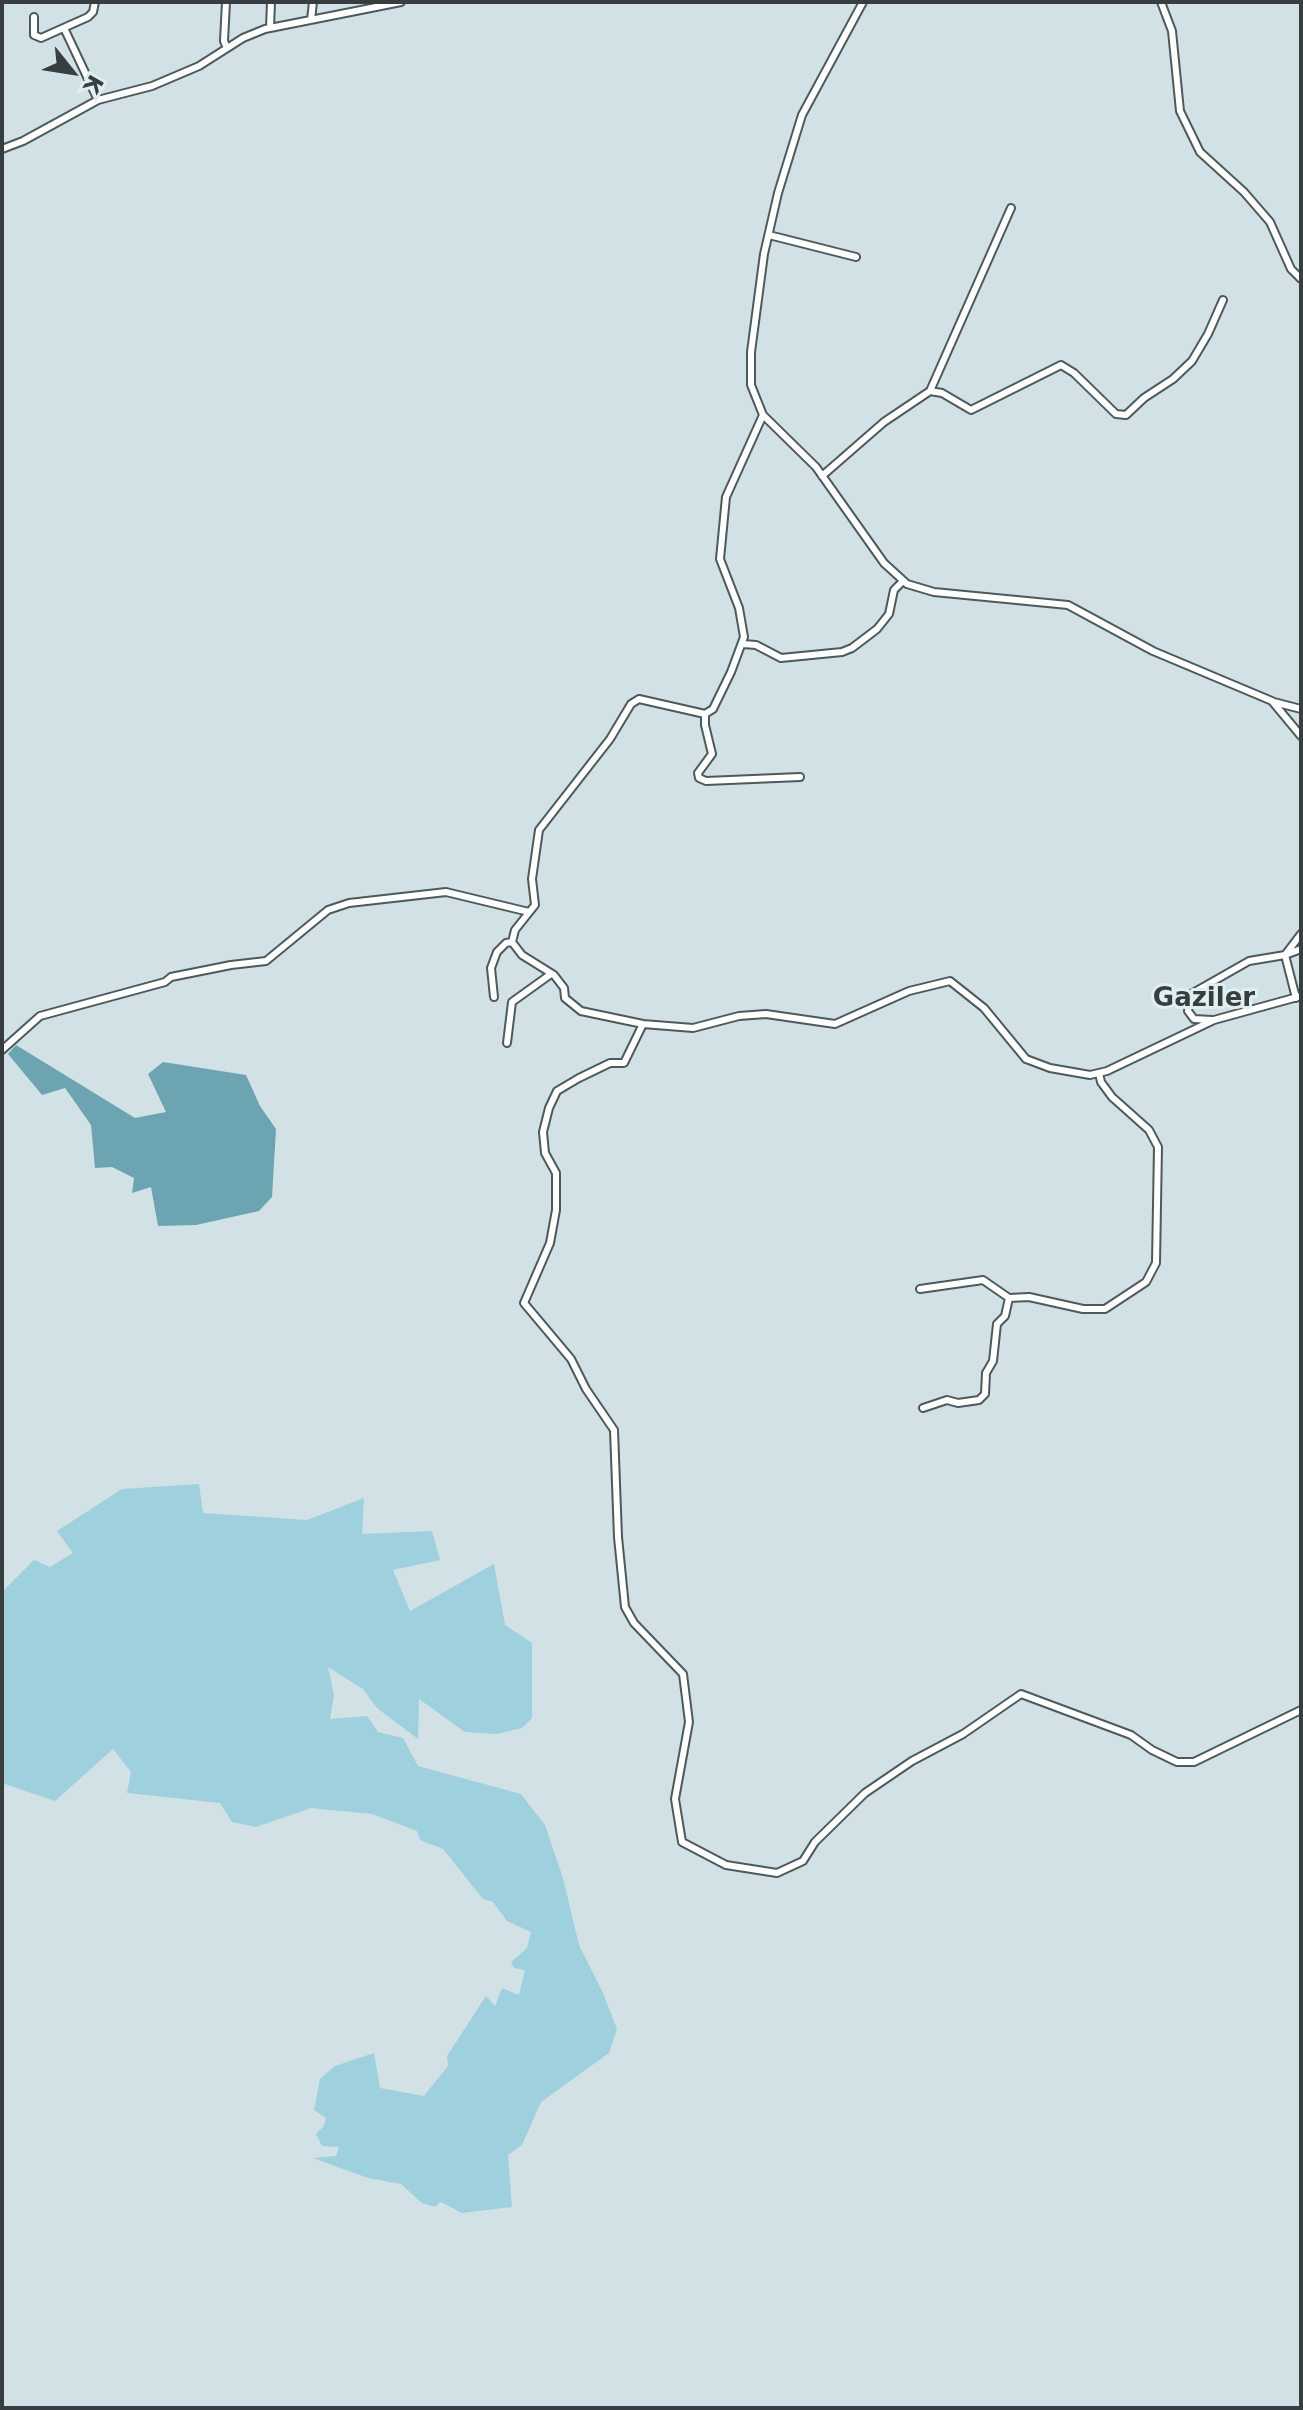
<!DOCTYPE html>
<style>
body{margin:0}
#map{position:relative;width:1303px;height:2410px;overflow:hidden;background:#d2e1e5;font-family:"DejaVu Sans",sans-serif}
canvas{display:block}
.frame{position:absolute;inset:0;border:4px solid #383e3f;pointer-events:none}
.north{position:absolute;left:32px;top:32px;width:80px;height:80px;-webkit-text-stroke:6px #dfeff2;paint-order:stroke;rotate:120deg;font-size:22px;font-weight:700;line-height:32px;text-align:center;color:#383e3f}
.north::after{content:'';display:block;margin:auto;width:28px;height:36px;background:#383e3f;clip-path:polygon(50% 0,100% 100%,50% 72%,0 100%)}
</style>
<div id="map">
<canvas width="1303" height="2410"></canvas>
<div class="frame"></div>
<div class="north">K</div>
</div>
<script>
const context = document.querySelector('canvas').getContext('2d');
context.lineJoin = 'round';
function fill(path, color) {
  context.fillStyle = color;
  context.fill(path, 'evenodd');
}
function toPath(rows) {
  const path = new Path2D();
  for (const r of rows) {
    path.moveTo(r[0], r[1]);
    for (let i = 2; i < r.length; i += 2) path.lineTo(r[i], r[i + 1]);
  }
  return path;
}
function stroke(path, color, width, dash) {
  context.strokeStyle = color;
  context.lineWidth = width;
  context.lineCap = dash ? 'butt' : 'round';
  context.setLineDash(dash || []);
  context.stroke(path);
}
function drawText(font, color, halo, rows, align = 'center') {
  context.font = font + ' "DejaVu Sans",sans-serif';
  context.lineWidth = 6;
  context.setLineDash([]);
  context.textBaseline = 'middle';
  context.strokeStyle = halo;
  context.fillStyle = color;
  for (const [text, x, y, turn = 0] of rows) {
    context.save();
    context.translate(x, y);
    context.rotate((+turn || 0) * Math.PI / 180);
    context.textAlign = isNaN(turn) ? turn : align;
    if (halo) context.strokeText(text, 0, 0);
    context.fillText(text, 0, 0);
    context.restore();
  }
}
const green = toPath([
 [199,1484,203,1513,307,1520,364,1498,362,1534,432,1531,440,1560,393,1570,410,1611,494,1564,505,1625,532,1643,532,1718,522,1728,497,1734,465,1732,419,1699,418,1739,377,1708,363,1689,328,1667,334,1695,330,1719,367,1716,378,1732,403,1738,418,1766,521,1794,545,1825,563,1878,579,1945,603,1993,617,2029,609,2053,541,2102,522,2145,508,2155,512,2207,462,2213,441,2202,435,2207,422,2203,401,2184,368,2178,313,2158,336,2156,339,2147,322,2146,316,2134,324,2126,326,2118,314,2110,320,2079,335,2066,374,2053,380,2088,424,2096,448,2066,447,2056,486,1996,495,2006,502,1988,519,1995,525,1970,514,1968,511,1962,527,1948,531,1932,507,1921,493,1902,483,1899,443,1849,420,1840,417,1831,372,1814,311,1808,256,1827,232,1822,220,1803,127,1793,131,1772,113,1749,55,1801,2,1783,2,1592,34,1560,50,1567,73,1553,57,1531,122,1489]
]);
const forest = toPath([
 [16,1045,135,1118,166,1112,148,1074,163,1062,246,1075,260,1106,276,1129,272,1197,259,1211,196,1225,158,1226,151,1187,132,1193,134,1178,112,1167,95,1168,91,1125,65,1088,42,1095,8,1054]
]);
const street = toPath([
 [226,2,224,41,227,48],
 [863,2,802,115,778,193,764,254,751,352,751,385,763,415,816,467,884,563,907,584,934,592,1068,605,1153,651,1272,701,1301,736],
 [1161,2,1172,31,1180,111,1200,152,1244,192,1270,222,1291,269,1301,279],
 [34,17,34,35,41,38,88,17,93,12,95,2],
 [311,20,313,2],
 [64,28,98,100],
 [270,28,271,2],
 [2,149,23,141,98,100,152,86,199,66,243,38,265,29,401,2],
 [769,235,856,257],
 [930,391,942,393,971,410,1061,365,1074,373,1116,414,1126,415,1144,398,1173,379,1192,361,1208,334,1223,300],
 [763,415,726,497,720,559,739,608,744,637,731,672,713,709,705,714,639,699,631,704,610,739,539,830,532,879,535,905,515,930,512,942,522,955,554,975,564,988,565,998,581,1011,643,1024,624,1063,610,1063,579,1078,557,1091,549,1108,543,1132,545,1153,556,1173,556,1210,550,1243,524,1303,571,1359,586,1389,614,1430,618,1537,625,1607,634,1623,683,1674,689,1722,675,1799,682,1842,726,1865,777,1873,803,1861,815,1842,865,1793,912,1761,963,1734,1021,1694,1131,1735,1152,1750,1177,1762,1194,1762,1301,1710],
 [822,476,884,422,930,391,1011,208],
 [743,644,756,645,781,658,842,652,852,648,877,629,889,614,894,590,903,581],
 [1274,702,1301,709],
 [705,714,705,725,712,754,698,773,699,778,706,781,800,777],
 [1285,955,1301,934],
 [1285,955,1301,949],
 [494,997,491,968,497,952,506,943,512,942],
 [1212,1020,1194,1019,1188,1011,1191,994,1249,961,1285,955,1296,998],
 [643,1024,693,1028,739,1016,766,1014,835,1024,909,991,950,981,984,1008,1026,1059,1050,1068,1090,1075,1107,1071,1214,1020,1301,996],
 [507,1043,512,1002,551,974],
 [2,1050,40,1016,165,982,171,977,231,965,266,961,328,910,349,903,446,892,529,912],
 [920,1289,983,1280,1009,1298,1029,1297,1083,1309,1105,1309,1146,1282,1156,1263,1158,1147,1149,1130,1112,1097,1101,1082,1099,1073],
 [923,1408,947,1400,958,1403,979,1400,985,1394,986,1373,993,1361,997,1324,1005,1316,1009,1298]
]);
const quarterNames = [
 ["Gaziler",1204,999]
];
fill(green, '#9ed0dd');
fill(forest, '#6ca4b2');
stroke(street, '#4c5a5d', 10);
stroke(street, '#fff', 6);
drawText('bold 26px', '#383e3f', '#dfeff2', quarterNames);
</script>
